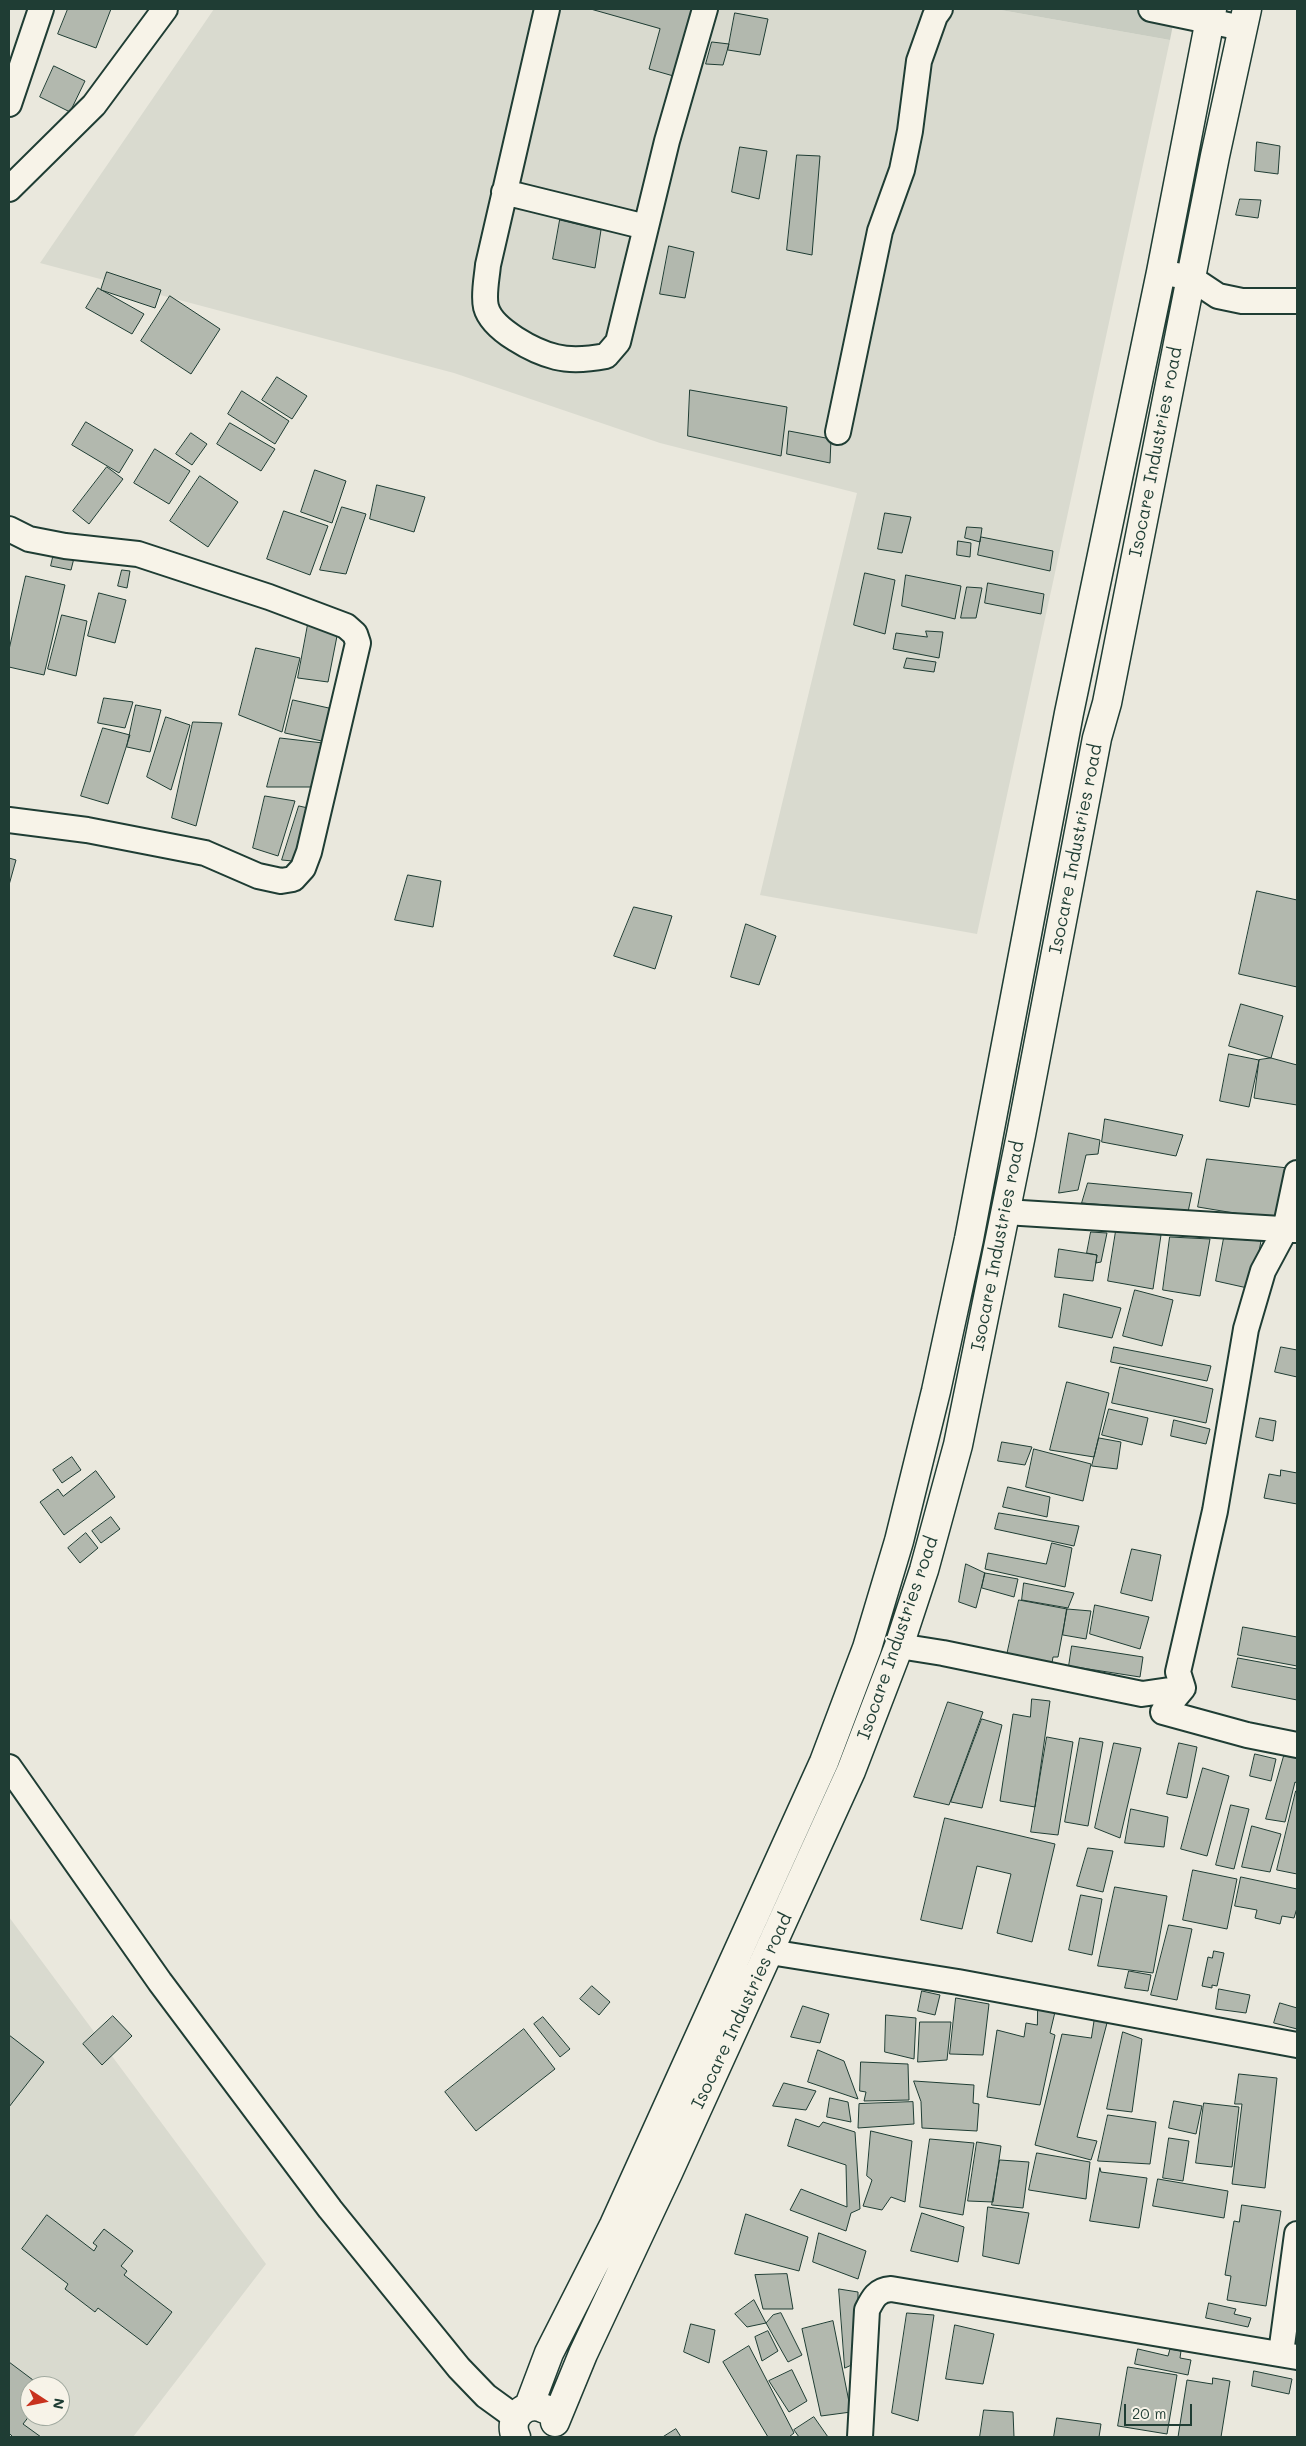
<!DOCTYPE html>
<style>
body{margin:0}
#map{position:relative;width:1306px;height:2446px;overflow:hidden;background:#eae8dd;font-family:Mali,sans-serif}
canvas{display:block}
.frame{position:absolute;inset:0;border:10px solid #1f3d34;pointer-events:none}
.north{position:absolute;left:20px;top:2376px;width:50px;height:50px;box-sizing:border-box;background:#f7f3e8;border:1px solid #a1aaa0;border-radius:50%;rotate:101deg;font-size:14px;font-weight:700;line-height:20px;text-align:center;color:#1f3d34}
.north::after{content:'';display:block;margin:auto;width:18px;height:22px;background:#c8321e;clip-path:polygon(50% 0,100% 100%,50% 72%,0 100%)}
.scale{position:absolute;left:1124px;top:2404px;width:68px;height:22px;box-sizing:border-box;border:2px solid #1f3d34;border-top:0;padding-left:6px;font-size:15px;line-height:18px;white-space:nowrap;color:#1f3d34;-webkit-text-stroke:4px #f7f3e8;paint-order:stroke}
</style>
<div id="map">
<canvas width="1306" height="2446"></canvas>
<div class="frame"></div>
<div class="north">N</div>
<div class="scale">20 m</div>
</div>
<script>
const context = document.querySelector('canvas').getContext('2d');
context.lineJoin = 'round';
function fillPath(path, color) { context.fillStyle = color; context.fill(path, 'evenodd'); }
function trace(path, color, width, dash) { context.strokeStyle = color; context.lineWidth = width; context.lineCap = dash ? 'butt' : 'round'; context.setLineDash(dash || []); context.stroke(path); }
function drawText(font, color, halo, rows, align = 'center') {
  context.font = font + ' Mali,sans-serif'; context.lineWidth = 4; context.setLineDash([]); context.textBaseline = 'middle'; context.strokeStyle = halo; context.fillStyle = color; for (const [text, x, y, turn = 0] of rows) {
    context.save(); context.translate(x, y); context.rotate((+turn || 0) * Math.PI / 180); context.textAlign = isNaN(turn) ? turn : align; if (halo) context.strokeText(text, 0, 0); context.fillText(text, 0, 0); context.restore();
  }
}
fillPath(new Path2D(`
 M214,9H995L1170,40L977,934L760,895L857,493L660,443L454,373L40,263Z
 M9,1917L266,2264L133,2437H9ZM30,2386H60V2416H30Z`), '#d9dacf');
fillPath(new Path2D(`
 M995,9H1176L1170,40Z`), '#c8ccc1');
const building = new Path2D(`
 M68,9H111L96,48L58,34Z
 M591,9H697L677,77L649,69L660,29Z
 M735,13L768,19L760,55L728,50Z
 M712,42L729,44L723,65L706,64Z
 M54,66L85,81L70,112L40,97Z
 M1257,142L1280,146L1278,174L1255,171Z
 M740,147L767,151L759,199L732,192Z
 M797,155L820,156L812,255L787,250Z
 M1240,199L1261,200L1258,218L1236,215Z
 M560,220L601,230L595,268L553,259Z
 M669,246L694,252L685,298L660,294Z
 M107,272L161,290L155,308L101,290Z
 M98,288L144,314L132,334L86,308Z
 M170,296L220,329L191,374L141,341Z
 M277,377L307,396L292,419L262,400Z
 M690,390L787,407L781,456L688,436Z
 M242,391L289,421L275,444L228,414Z
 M86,422L133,450L119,473L72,445Z
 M230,423L275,449L261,471L217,444Z
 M789,431L831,439L830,463L787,454Z
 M191,433L207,444L192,465L176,454Z
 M155,449L190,471L169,504L134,483Z
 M107,467L123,479L89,524L73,511Z
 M315,470L346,481L332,523L301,512Z
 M200,476L238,502L208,547L170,521Z
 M377,485L425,497L414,532L370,519Z
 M342,507L366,514L346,574L320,570Z
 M284,511L328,526L310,575L267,559Z
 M885,513L911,517L902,553L878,549Z
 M967,527L982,528L980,542L965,538Z
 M981,537L1053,551L1050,571L978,555Z
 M958,541L971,543L970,557L957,555Z
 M54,553L74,558L71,570L51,566Z
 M122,570L130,571L127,588L118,586Z
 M865,573L895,580L885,634L854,625Z
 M906,575L961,586L955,619L902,606Z
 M26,576L65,585L44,675L9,667V650Z
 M988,583L1044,594L1041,614L985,603Z
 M967,587L982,588L976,618H961Z
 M99,593L126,600L115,643L88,636Z
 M62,615L87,621L76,676L48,669Z
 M309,619L338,631L328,682L298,678Z
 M926,631L943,632L939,658L893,649L896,633L927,637Z
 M256,648L300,658L282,732L239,715Z
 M907,658L936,662L934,672L904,668Z
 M104,698L133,702L125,728L98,723Z
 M293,700L342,711L331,743L285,733Z
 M136,705L161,710L150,752L127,747Z
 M166,717L190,725L171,790L147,777Z
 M193,722L222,723L196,826L172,818Z
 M103,728L130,735L108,804L81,796Z
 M280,738L323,743L313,787H267Z
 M265,796L295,801L278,856L253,848Z
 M299,806L317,810L303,862L282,860Z
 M9,858L16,860L9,885Z
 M408,875L441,881L433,927L395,920Z
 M1257,891L1297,900V987L1239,974Z
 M634,907L672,916L655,969L614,956Z
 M746,924L776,936L759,985L731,977Z
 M1241,1004L1283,1016L1271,1058L1229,1046Z
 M1229,1054L1259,1060L1249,1107L1220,1101Z
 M1271,1058L1297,1065V1105L1254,1098L1259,1060Z
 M1105,1119L1183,1135L1176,1156L1102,1142Z
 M1069,1133L1100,1140L1098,1154L1086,1155L1078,1190L1059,1193Z
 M1207,1159L1288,1168L1282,1221L1198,1207Z
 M1088,1183L1192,1193L1188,1212L1082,1203Z
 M1116,1231L1161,1235L1153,1289L1108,1281Z
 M1091,1232L1107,1233L1101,1262L1096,1263L1097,1255L1087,1253Z
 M1170,1237L1210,1239L1200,1296L1163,1290Z
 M1224,1238L1261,1241L1252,1289L1216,1281Z
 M1059,1249L1097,1255L1093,1281L1055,1277Z
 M1135,1290L1173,1300L1162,1346L1123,1336Z
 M1064,1294L1121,1308L1112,1338L1059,1327Z
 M1114,1347L1211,1366L1207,1381L1111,1362Z
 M1281,1347L1297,1350V1377L1275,1372Z
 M1120,1367L1213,1389L1206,1423L1112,1403Z
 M1067,1382L1109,1393L1094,1457L1050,1450Z
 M1109,1409L1148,1418L1142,1445L1102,1435Z
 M1260,1418L1276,1421L1273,1441L1256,1437Z
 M1174,1420L1210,1429L1206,1444L1171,1436Z
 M1099,1438L1121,1442L1117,1469L1092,1466Z
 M1002,1442L1032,1447L1025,1465L998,1461Z
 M1034,1449L1091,1464L1083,1501L1026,1487Z
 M72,1457L81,1470L62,1483L53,1470Z
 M1281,1470L1297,1473V1504L1264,1498L1269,1474L1280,1476Z
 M96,1471L115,1497L64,1535L40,1502L58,1489L63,1496Z
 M1008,1487L1050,1497L1047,1517L1003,1507Z
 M999,1513L1079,1526L1074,1546L995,1529Z
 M111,1517L120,1529L101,1543L92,1531Z
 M86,1533L98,1548L80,1563L68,1548Z
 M1052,1543L1072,1548L1065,1587L985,1569L988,1553L1046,1564Z
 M1132,1549L1161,1555L1152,1601L1121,1593Z
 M966,1564L985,1573L976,1608L959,1602Z
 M985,1573L1018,1579L1014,1597L982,1588Z
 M1024,1583L1074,1593L1068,1608L1022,1600Z
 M1019,1600L1067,1609L1058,1657H1053L1052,1663L1007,1655Z
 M1095,1605L1149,1617L1140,1649L1090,1634Z
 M1067,1609L1091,1611L1086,1639L1063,1635Z
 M1243,1627L1297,1637V1666L1238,1655Z
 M1072,1646L1143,1657L1140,1677L1069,1666Z
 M1238,1658L1297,1669V1700L1232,1687Z
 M1032,1699L1050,1701L1035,1807L1000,1801L1013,1714L1030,1717Z
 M948,1702L983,1712L949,1805L914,1797Z
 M982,1719L1002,1725L982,1808L951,1802Z
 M1047,1737L1073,1742L1058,1835L1031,1832Z
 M1080,1738L1103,1742L1088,1826L1065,1822Z
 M1114,1743L1141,1748L1120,1838L1095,1828Z
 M1179,1743L1197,1747L1187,1798L1167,1794Z
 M1255,1754L1276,1759L1271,1781L1250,1776Z
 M1284,1756L1297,1758V1783L1295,1782L1285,1822L1266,1819Z
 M1203,1768L1229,1776L1207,1856L1181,1849Z
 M1296,1791H1297V1874L1277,1870Z
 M1231,1805L1249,1809L1234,1869L1216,1865Z
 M1131,1809L1168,1817L1164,1847L1125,1843Z
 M945,1818L1055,1844L1032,1942L997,1933L1011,1874L977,1866L962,1929L921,1920Z
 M1252,1826L1281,1834L1270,1872L1242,1867Z
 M1088,1848L1113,1851L1103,1892L1077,1886Z
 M1193,1870L1237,1879L1227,1929L1183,1920Z
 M1241,1877L1297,1889V1908L1294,1918L1282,1916L1280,1924L1255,1918L1257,1910L1235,1906Z
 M1115,1887L1167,1896L1153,1973L1098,1966Z
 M1081,1895L1102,1899L1092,1955L1069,1950Z
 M1169,1925L1192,1929L1177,2000L1151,1995Z
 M1214,1951L1224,1953L1217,1986L1212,1985V1988L1202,1986L1208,1957L1212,1958Z
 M1129,1971L1151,1975L1148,1991L1125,1988Z
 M592,1986L610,2002L599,2015L580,1999Z
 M1219,1989L1250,1995L1246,2013L1216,2009Z
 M922,1991L940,1995L935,2015L918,2011Z
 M956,1998L989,2004L983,2055L950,2054Z
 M1280,2003L1297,2008V2029L1274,2023Z
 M803,2006L829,2014L820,2043L791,2037Z
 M1038,2009L1055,2012L1050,2033L1055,2035L1040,2105L987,2097L997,2030L1024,2037L1026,2023L1037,2025Z
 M886,2015L916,2018L914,2059L885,2052Z
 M113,2016L132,2036L102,2065L83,2044Z
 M543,2017L570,2049L560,2057L534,2024Z
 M1095,2017L1107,2023L1077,2137L1097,2141L1091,2160L1035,2145L1062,2034L1091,2038Z
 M920,2022H951L947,2060L918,2062Z
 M524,2029L555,2069L476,2131L445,2092Z
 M1123,2032L1142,2039L1132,2112L1107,2109Z
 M9,2035L44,2062L9,2107Z
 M818,2050L844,2061L858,2099L808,2082Z
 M861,2062L908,2064L909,2100L864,2101L866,2092L860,2091Z
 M1239,2074L1277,2078L1265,2188L1232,2184L1242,2104H1235Z
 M914,2081L974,2085L973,2103L979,2104L977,2131L922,2128L921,2102Z
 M784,2083L816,2091L806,2110L773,2106Z
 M830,2098L848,2102L851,2122L827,2117Z
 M1174,2101L1202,2106L1196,2134L1169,2128Z
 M913,2102L914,2124L858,2128L859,2104Z
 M1204,2103L1239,2107L1232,2167L1196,2163Z
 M1108,2115L1156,2122L1150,2164L1098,2161Z
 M796,2119L819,2127L823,2122L855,2132L860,2209L851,2213L846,2231L790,2210L801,2189L847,2207L846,2165L788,2146Z
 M871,2131L912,2141L905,2202L891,2197L882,2210L863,2206L872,2180L867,2176Z
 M1169,2138L1189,2141L1183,2181L1163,2178Z
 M930,2139L974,2143L963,2215L920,2207Z
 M977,2142L1001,2146L993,2202L968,2201Z
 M1037,2153L1090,2162L1086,2199L1029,2190Z
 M1000,2160L1029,2162L1023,2208L992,2205Z
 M1100,2168L1101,2172L1147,2178L1139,2228L1090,2221Z
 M1158,2179L1228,2191L1224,2218L1153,2206Z
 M1242,2205L1281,2211L1266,2306L1227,2300L1231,2276L1225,2275L1234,2221L1239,2222Z
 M988,2207L1029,2213L1019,2264L983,2256Z
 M922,2213L964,2227L958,2262L911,2251Z
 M746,2214L808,2237L799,2271L735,2254Z
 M47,2215L94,2251L97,2246L93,2243L104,2229L133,2251L121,2266L127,2271L124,2275L172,2312L147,2345L98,2308L95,2312L65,2289L68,2284L22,2249Z
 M819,2233L866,2251L858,2279L813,2262Z
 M787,2274L793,2309H763L755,2275Z
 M839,2289L858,2292V2362L845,2368Z
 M754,2300L766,2323L747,2327L735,2314Z
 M1209,2303L1236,2309L1234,2314L1251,2318L1248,2327L1206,2318Z
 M781,2313L802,2355L788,2362L766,2323L773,2315Z
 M907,2313L934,2315L918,2421L892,2413Z
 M833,2321L851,2412L821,2416L802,2329Z
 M691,2324L715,2330L709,2363L684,2352Z
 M955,2325L994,2334L983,2384L946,2379Z
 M768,2331L778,2351L762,2361L755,2337Z
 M749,2346L794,2433L789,2437H768L723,2362Z
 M1138,2349L1168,2356L1170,2349L1181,2351L1180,2358L1191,2360L1188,2375L1135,2364Z
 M9,2362L41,2386H30V2415L23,2424L41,2437H13L9,2433Z
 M1128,2367L1177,2375L1167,2434L1118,2426Z
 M792,2370L807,2401L789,2412L769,2381Z
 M1254,2371L1292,2379L1289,2394L1252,2386Z
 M1213,2378L1230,2381L1221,2437H1178L1187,2380L1212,2384Z
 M984,2410L1013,2412L1014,2437H980Z
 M814,2417L828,2437H799L794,2430Z
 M1057,2418L1101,2424L1099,2437H1054Z
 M676,2429L681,2437H663Z`);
fillPath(building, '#b2b8ae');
trace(building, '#1f3d34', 1);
const minor = new Path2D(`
 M547,9L488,265C487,277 483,295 486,307C492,330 535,352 556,357C572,361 590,359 606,356L618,342L667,141L705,9
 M1151,9L1242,28
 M9,104L41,9
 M9,189L94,105L165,9
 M504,192L646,227
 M1161,272L1191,278L1218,296L1242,301H1297
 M838,432L880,231L902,170L910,131L919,61L935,16L940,9
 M9,529L29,539L65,546L138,554L269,597L346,626L355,634L358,643L309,852L303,868L293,879L281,881L258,876L205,853L87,830L9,820
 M1297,1173L1285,1230L1263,1271L1246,1329L1215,1511L1178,1672L1183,1688L1163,1712L1247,1735L1297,1745
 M1005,1212L1297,1230
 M899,1646L943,1653L1142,1694L1183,1688
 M9,1767L160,1982L330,2209L459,2368L486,2396L515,2417
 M770,1952L958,1982L1297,2045
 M1281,2353L1297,2234
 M860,2437L867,2310C873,2298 877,2290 891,2289L1297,2357`);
const tertiary = new Path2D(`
 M529,2406L549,2353L614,2225L824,1762L867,1648L899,1541L936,1391L969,1239L1069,713L1161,272L1212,9
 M555,2422L583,2354L668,2173L851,1771L899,1646L924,1570L958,1445L1021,1135L1097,738L1107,703L1215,156L1247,9
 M516,2437C507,2418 526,2399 545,2409`);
trace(minor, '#1f3d34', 28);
trace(tertiary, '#1f3d34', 31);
trace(minor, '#f7f3e8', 24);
trace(tertiary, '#f7f3e8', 28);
drawText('18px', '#1f3d34', '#f7f3e8', [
 ["Isocare Industries road",1156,452,-79],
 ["Isocare Industries road",1076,849,-79],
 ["Isocare Industries road",998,1246,-79],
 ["Isocare Industries road",898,1638,-71],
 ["Isocare Industries road",742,2011,-65]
]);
</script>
